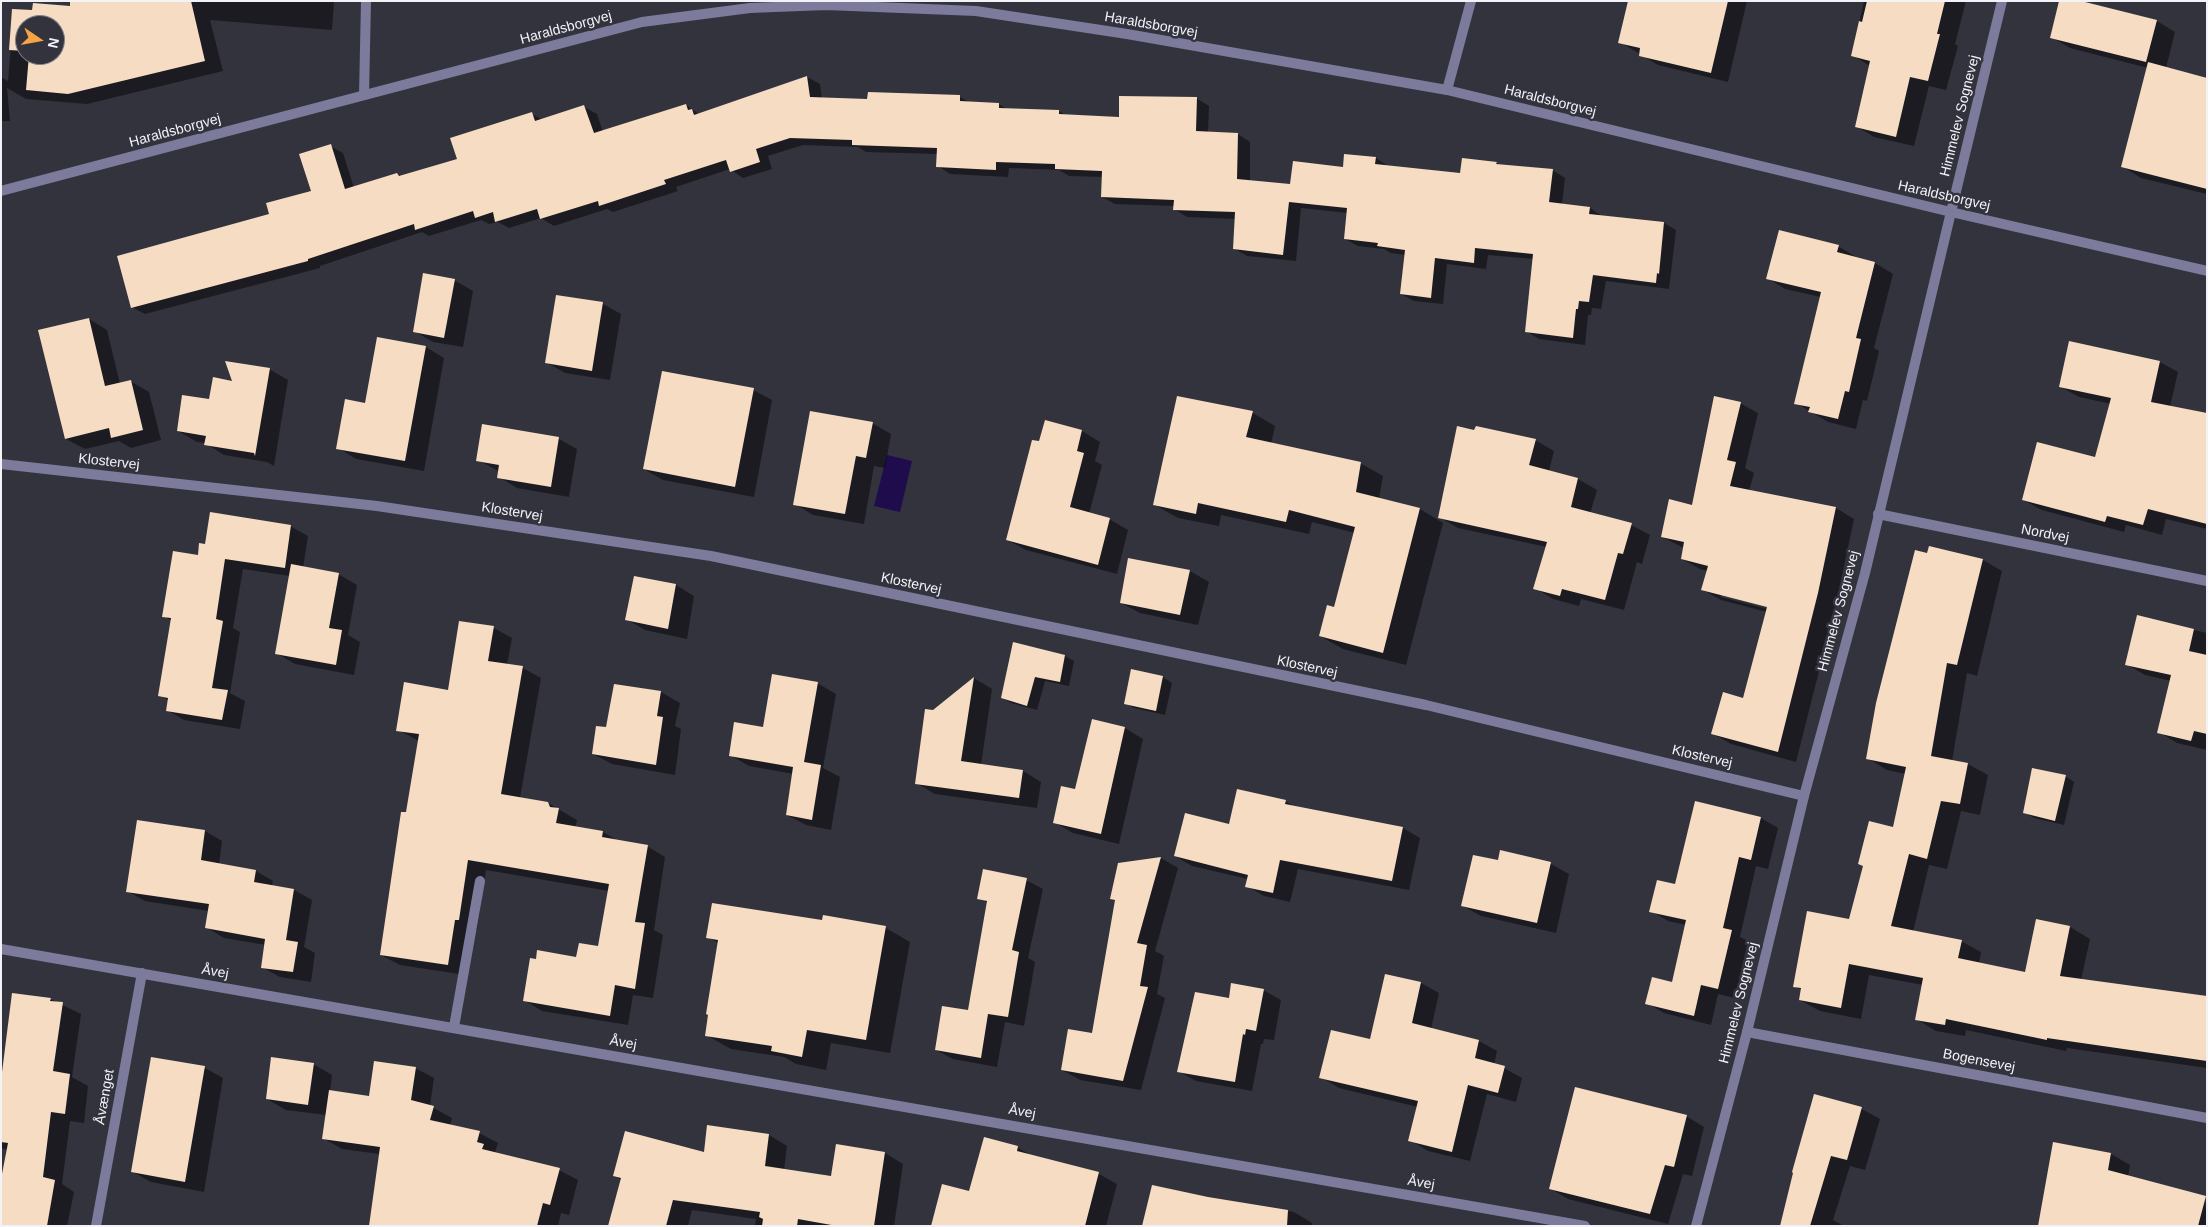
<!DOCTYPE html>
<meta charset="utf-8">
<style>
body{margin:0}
#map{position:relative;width:2208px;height:1227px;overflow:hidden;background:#33333e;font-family:Helvetica,sans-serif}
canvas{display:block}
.frame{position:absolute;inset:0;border:2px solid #f3f2f9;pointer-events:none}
.north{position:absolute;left:15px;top:15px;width:50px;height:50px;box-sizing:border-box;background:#33333e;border:1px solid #807f89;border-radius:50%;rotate:102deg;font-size:14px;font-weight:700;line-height:20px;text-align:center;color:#f3f2f9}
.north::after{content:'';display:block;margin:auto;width:18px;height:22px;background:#f4a345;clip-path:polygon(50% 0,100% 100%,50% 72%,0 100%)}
</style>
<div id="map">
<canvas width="2208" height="1227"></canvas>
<div class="frame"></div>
<div class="north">N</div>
</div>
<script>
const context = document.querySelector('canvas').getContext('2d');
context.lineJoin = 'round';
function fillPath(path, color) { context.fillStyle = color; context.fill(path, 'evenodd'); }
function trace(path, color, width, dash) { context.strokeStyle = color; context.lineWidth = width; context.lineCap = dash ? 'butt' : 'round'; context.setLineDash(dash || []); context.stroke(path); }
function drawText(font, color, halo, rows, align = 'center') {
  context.font = font + ' Helvetica,sans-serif'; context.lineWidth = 5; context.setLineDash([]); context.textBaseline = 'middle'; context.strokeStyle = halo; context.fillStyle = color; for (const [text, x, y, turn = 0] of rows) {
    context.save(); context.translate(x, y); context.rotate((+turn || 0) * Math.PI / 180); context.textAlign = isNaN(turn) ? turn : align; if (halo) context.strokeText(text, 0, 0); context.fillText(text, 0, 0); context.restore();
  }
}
fillPath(new Path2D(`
 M887,455L912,461L900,512L874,506Z`), '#1e0c4d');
fillPath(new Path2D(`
 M71,1H334L332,30L210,20L223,71L87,104L26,99L7,88L10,121H1V77L8,81L14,10L33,12L71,8ZM25,25H55V55H25Z
 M1629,1H1747L1728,82L1658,65L1620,42Z
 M1864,1H1966L1955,44L1958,46L1946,90L1929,86L1914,146L1874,137L1856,126L1870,66L1852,55Z
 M2157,21L2175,32L2166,68L2207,111V194L2141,178L2123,167L2148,68L2070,48L2051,37Z
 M807,77L820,84L822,99L869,101L960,97L971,103L999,104L1008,110L1059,111L1067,116L1120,119L1196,98L1209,106L1208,133L1238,134L1250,142V181L1291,186L1376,158L1388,166L1461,175L1496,163L1501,166L1552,170L1565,178L1562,205L1590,208L1602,216L1664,223L1676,230L1669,289L1606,281L1601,309L1592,308L1591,315H1588L1585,345L1539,339L1526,331L1534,259L1488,255L1486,269L1447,264L1443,304L1414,301L1401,294L1405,255L1391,253L1384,249L1358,246L1345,239L1348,213L1301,208L1296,261L1247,256L1235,249L1236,219L1187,217L1174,209L1175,206L1115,204L1102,197L1103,177L1069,176L1059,170L1009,168L1008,177L950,174L938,166V154L866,152L858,147L803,145L768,156L772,169L743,178L730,169L676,187L678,191L613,212L607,209L554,226L541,218L509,228L498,222L489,224L481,220L429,236L422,232L320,266V268L145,314L132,307L270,215L312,192L330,146L343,153L354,188L397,174L401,176L458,160L532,114L543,120L584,107L597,114L603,132L686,105L699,114Z
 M1838,246L1856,257V258L1875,263L1893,274L1874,348L1879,351L1867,401L1863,400L1856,429L1828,422L1796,403L1821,297L1785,289L1767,278Z
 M454,280L473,291L463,347L433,342L414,331Z
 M558,296L603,304L621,314L610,380L565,373L546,362Z
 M89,319L107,330L120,384L130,381L149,392L161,440L131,448L119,441L85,449L66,439Z
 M2070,342L2160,362L2178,372L2170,407L2207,434V529L2166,519L2162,535L2126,525L2124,532L2042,510L2023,500L2096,459L2111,404L2079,397L2061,387Z
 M426,347L444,358L424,471L356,459L338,448L366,404Z
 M269,369L288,380L274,466L267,462L224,455L205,443L197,442L178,431L210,400L234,383Z
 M753,390L772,400L754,497L663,480L644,469Z
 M1177,397L1253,413L1275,426L1271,444L1360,463L1383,476L1379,499L1420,509L1443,523L1406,665L1343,649L1320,636L1335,608L1355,533L1312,522L1309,534L1221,515L1219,526L1178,518L1155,505Z
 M1740,403L1758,413L1745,468L1754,473L1749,491L1836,508L1854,519L1836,604L1796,762L1731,744L1713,734L1744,699L1767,612L1721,600L1703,590L1708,571L1700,569L1682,559L1684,548L1662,537L1693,506ZM1721,594L1773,608L1772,610L1721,597Z
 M1045,422L1082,431L1100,442L1095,461L1102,465L1089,514L1109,519L1128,530L1117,574L1026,550L1007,540Z
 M872,423L891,434L885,468L874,466L864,524L813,515L795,504Z
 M483,426L559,439L577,449L569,497L517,488L499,477L500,472L478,460Z
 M1535,440L1554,451L1549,471L1578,479L1597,490L1590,514L1631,525L1650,535L1642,564L1637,562L1624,610L1581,599L1579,606L1553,599L1535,588L1547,547L1458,528L1439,517Z
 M290,526L308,536L303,568L338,574L357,585L348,635L360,642L354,675L295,664L276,653L290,576L243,569L233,628L240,632L230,693L245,701L240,729L184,720L167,710L169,701L160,695L172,621L164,616L199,556L206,545Z
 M1928,554L1983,560L2002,571L1977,676L1967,673L1952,761L1968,764L1988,775L1980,815L1961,811L1947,869L1929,865L1913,932L1961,941L1981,952L1979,964L2026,974L2037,921L2070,927L2090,939L2081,980L2207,1008V1068L2067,1048L2066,1051L1966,1030L1965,1036L1936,1031L1916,1019L1923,985L1869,975L1861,1019L1820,1011L1800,1000L1802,990L1794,986L1850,920L1894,828L1906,774L1887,770L1867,758Z
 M1129,559L1190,571L1209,582L1198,625L1140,613L1121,603Z
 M676,585L694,596L687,639L645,630L626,619Z
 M2137,617L2207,633V750L2177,743L2159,732L2171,681L2145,675L2126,664Z
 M494,628L512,638L507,665L523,668L541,678L520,798L548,803L577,820L575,828L603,832L618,841L647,846L665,857L654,930L663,935L653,998L633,995L628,1025L542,1011L524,1000L577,958L599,948L609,891L486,870L477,930L474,929L466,975L400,965L381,955L419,741L398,730L449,691Z
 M1014,643L1065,656L1074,661L1069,686L1045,681L1037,710L1011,703L1002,698Z
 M1132,671L1163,677L1172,683L1165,715L1134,708L1125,703Z
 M974,678L992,689L981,765L1023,771L1041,782L1037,808L935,794L916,783L934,711Z
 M817,683L836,694L823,768L840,777L831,830L806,825L787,815L794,774L749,766L730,755Z
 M615,685L661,692L680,703L675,726L681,729L675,775L612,764L593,754L608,729Z
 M1125,728L1143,739L1119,844L1073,833L1054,822Z
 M2065,776L2074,782L2064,825L2034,818L2024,812Z
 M1285,801L1295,807L1403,828L1420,838L1409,890L1298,869L1290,902L1264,896L1247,886L1248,879L1192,866L1175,856L1230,825Z
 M1761,818L1778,828L1768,869L1756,866L1740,937L1748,941L1735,998L1718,994L1711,1025L1664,1013L1647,1003L1672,983L1686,925L1668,921L1651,911L1676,886Z
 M205,831L222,841L219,865L256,871L273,881L272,886L294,890L312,900L304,947L315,953L311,982L280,977L262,967L266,945L224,938L206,927L209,911L145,901L127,891Z
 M1161,858L1178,868L1155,951L1164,956L1157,994L1165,998L1141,1090L1080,1080L1062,1070L1093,1035L1116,901L1111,899L1119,864Z
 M1499,862L1551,864L1569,874L1556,933L1481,916L1463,906Z
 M1026,880L1043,889L1028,958L1035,962L1024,1026L1005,1022L997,1067L953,1059L936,1050L969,1012L988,903L979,898Z
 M824,916L886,928L910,942L890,1053L831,1043L826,1070L796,1064L784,1057L731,1049L706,1035L718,943L708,937L823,922Z
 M1421,983L1439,993L1431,1029L1479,1041L1497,1051L1494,1065L1504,1068L1522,1078L1516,1102L1487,1094L1470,1161L1428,1151L1410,1140L1418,1107L1339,1088L1321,1077L1371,1040Z
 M1263,990L1281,1000L1274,1040L1264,1039L1263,1044H1261L1252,1091L1196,1081L1178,1071L1230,999Z
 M50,999L81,1014L72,1077L88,1086L84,1123L70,1121L62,1184L74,1192L67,1226H4L8,1150L1,1148V1088Z
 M313,1064L332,1075L330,1092L370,1097L415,1068L434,1078L430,1106L452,1118L450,1126L479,1133L498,1143L495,1152L499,1154L559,1170L578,1180L569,1215L561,1213L558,1226H370L380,1154L342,1149L323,1138L326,1115L286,1110L267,1099Z
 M205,1068L223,1078L204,1192L151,1182L133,1172Z
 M1815,1095L1862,1109L1880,1119L1865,1170L1850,1166L1833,1220L1844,1226H1781Z
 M1686,1116L1704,1127L1692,1176L1683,1174L1668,1224L1568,1199L1551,1189Z
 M769,1135L787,1146L784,1170L832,1178L837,1145L885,1153L903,1164L894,1226H755L756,1219L692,1210L688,1226H613L622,1180L614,1176Z
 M984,1138L1018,1148L1033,1156L1099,1174L1117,1184L1106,1226H932L970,1193Z
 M2054,1144L2111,1154L2130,1165L2128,1177L2205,1197L2207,1226H2039Z
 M1208,1198L1294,1212L1312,1223V1226H1144Z`), '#0007');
fillPath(new Path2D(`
 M70,1H191L205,61L68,94L26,90L29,55H55V25H25V51L9,50L12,9L32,10L33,3L70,6Z
 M1628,1H1728L1711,73L1639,56L1640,48L1618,43Z
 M1867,1H1945L1937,34H1940L1928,81L1910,77L1896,137L1855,127L1870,61L1851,56L1859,21L1862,22Z
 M2059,1H2081L2157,20L2146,62L2050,38Z
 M2148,62L2207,78V189L2121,167Z
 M807,76L810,97L867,99L868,92L960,95V101L999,103V108L1059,110V114L1119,117V96L1197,97L1196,131L1238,133L1237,179L1290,184L1293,161L1343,167L1344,154L1376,157L1375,164L1460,173L1462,158L1497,162L1496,164L1553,169L1549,202L1590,207L1589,214L1664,222L1659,274L1657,273L1656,283L1593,275L1589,302L1579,301L1578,309H1576L1573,338L1525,332L1533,254L1475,248L1474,263L1435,258L1431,298L1400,294L1405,250L1377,246L1378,243L1344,239L1347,208L1289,202L1283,255L1233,249L1235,212L1173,210L1174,200L1101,197L1102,171L1055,169V164L996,162V170L936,167L937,148L852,145V140L790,138L756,149L760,162L730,172L726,160L664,180L666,184L599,206L598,201L540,219L537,209L495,222L493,212L475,218L473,211L415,230L414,224L308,259V261L131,308L117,256L269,214L266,203L311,191L299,154L331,144L345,189L397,173L399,176L457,159L450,138L532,112L535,121L584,105L594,133L686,104L688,110L692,109L694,115Z
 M1779,230L1839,245L1837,252L1875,262L1856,338L1861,339L1849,392L1845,391L1838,419L1808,412L1810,407L1794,404L1821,292L1766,279Z
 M423,273L455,279L444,338L413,332Z
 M556,295L603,302L592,371L545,363Z
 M89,318L105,386L131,380L143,430L111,438L109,428L65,439L38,330Z
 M377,337L426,346L405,461L336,449L345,399L365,403Z
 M2069,341L2160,361L2151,402L2207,413V524L2148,509L2143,525L2107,516L2105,522L2022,500L2037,442L2095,457L2111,398L2059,387Z
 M225,361L270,368L255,456L254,453L204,445L206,436L177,431L182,395L209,399L213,377L232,381Z
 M662,371L754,388L735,487L643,469Z
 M1177,396L1253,411L1246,437L1361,462L1356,492L1420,508L1383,653L1319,636L1327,605L1334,607L1355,527L1289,510L1286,522L1198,503L1196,514L1153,505Z
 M1714,396L1741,402L1727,460L1736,462L1730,486L1836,507L1818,593L1778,752L1711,734L1723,692L1743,698L1767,607L1701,590L1708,566L1681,559L1684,542L1661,537L1669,499L1692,505Z
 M810,411L873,422L866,458L856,456L845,514L793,505Z
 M1045,420L1082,430L1077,451L1084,453L1070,507L1110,518L1098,565L1006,540L1032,440L1039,441Z
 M482,424L559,437L551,487L497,478L499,465L476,461Z
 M1457,426L1474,430L1476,426L1536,439L1529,465L1578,478L1571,507L1632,523L1623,554L1618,553L1605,600L1562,589L1560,596L1533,589L1547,542L1438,518Z
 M210,512L291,525L285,568L225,559L216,619L223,621L212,688L228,690L222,720L166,711L168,698L158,696L171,618L162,617L173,551L198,555L199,543L205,544Z
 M1929,546L1983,559L1957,665L1947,663L1931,756L1968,763L1960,804L1941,801L1927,859L1909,854L1891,926L1962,940L1958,958L2025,972L2036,919L2070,926L2060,976L2207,996V1061L2047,1038V1040L1946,1019L1945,1025L1915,1020L1923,978L1849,964L1841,1008L1799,1000L1801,988L1793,987L1807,911L1849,919L1863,866L1858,864L1869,821L1893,827L1906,767L1866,759L1876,703L1915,550L1927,553Z
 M1128,558L1190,570L1180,615L1120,603Z
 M291,564L339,573L329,628L342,630L336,665L275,654Z
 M634,576L676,584L668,629L625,620Z
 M2137,615L2194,629L2189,651L2207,655V734L2194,731L2191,741L2157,733L2171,675L2125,665Z
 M459,621L494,626L488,661L523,666L501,794L548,802L550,807L559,808L556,823L603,831L602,837L648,845L635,922L645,923L635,989L615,985L610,1016L523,1001L530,958L536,959L537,950L576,957L579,943L598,946L609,884L468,860L459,920H455L448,965L380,955L401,812H406L419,734L396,731L404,682L448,690Z
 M1013,642L1065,655L1060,682L1035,677L1027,706L1001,698Z
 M1131,669L1163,676L1156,711L1124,704Z
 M772,674L818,682L804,762L821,765L812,820L786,815L793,767L729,756L734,722L763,727Z
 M974,677L961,761L1023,770L1019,798L915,784L925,709L933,710Z
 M614,684L661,691L657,716L663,717L656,765L592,754L596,726L606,727Z
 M1092,719L1125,727L1101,834L1053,823L1061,786L1075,789Z
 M2032,768L2066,775L2055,821L2023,813Z
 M1237,789L1286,800L1285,804L1403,827L1392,881L1280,860L1273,893L1245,887L1248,875L1174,856L1185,813L1229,824Z
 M1695,801L1761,817L1751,860L1739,857L1723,928L1732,930L1718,989L1701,985L1694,1016L1645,1004L1652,977L1672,982L1686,920L1649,912L1657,880L1675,884Z
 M137,820L205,830L201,860L256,870L254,882L294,889L286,940L298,942L293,972L261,968L265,939L205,928L209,904L126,892Z
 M1500,850L1551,862L1537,923L1461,906L1473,855L1498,860Z
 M1161,857L1137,943L1147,945L1140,986L1148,987L1123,1081L1061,1070L1068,1029L1092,1033L1115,900L1110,899L1118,863Z
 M983,869L1027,878L1012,950L1019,952L1008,1017L988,1014L981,1058L935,1050L942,1006L968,1010L987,901L977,899Z
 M712,903L822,920L823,915L886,926L866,1040L807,1030L802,1057L771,1051L772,1046L705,1036L708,1015L706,1014L718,940L706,938Z
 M1385,974L1421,982L1412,1023L1479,1040L1475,1058L1505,1066L1498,1093L1468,1085L1452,1152L1408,1141L1418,1101L1319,1078L1331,1030L1370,1039Z
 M1231,983L1264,989L1256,1031L1246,1029L1245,1035L1243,1034L1235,1082L1177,1072L1195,992L1229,998Z
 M12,993L51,998L50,1001L63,1002L53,1071L70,1074L65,1114L51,1112L43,1177L55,1180L47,1226H1V1179L8,1143L1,1142V1080Z
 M151,1057L205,1066L185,1182L131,1172Z
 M271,1057L314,1063L308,1105L266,1099Z
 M374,1061L416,1067L411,1100L434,1106L430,1120L480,1131L477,1142L484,1144L482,1149L560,1168L550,1205L543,1203L537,1226H369L380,1147L322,1139L329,1090L369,1096Z
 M1575,1087L1687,1115L1674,1167L1665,1165L1650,1214L1549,1189Z
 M1814,1094L1862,1107L1847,1160L1831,1156L1810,1226H1780L1793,1173L1792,1172Z
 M707,1125L769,1134L765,1166L831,1176L836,1144L885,1152L874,1226H837L798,1219L797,1226H762L763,1219L759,1217L760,1212L673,1200L666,1226H608L621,1178L613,1176L625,1131L704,1152Z
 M984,1137L1018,1146L1017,1151L1099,1172L1085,1226H931L942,1184L969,1191Z
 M2053,1142L2111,1153L2108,1170L2206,1196L2198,1226H2038Z
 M1152,1185L1208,1197L1288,1210L1287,1226H1142Z`), '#f6dcc3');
trace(new Path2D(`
 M1447,90L1471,1
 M364,95L366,1
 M1951,212L2002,1
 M1,464L377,506L711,556L1426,705L1804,796
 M1878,514L2207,581
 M1,949L1585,1226
 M454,1027L480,881
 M1747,1032L2207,1118
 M96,1226L142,973`), '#7d7b9c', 10);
trace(new Path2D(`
 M1,191L642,22L750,8L826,5L976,11L1127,34L1447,90L1951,212L2207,271
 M1696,1226L1747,1032L1804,796L1865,573L1951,212`), '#7d7b9c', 10);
drawText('14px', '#f3f2f9', '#33333e', [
 ["Haraldsborgvej",1151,25,10],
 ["Haraldsborgvej",566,28,-15],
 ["Haraldsborgvej",1550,101,14],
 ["Himmelev Sognevej",1960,116,-76],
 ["Haraldsborgvej",175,131,-15],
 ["Haraldsborgvej",1944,196,13],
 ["Klostervej",109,462,6],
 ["Klostervej",512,512,9],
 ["Nordvej",2045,534,11],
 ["Klostervej",911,584,12],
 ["Himmelev Sognevej",1839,611,-75],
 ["Klostervej",1307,667,12],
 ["Klostervej",1702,757,13],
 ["Åvej",215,972,10],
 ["Himmelev Sognevej",1739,1003,-76],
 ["Åvej",623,1043,10],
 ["Bogensevej",1979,1061,11],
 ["Åvænget",105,1097,-80],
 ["Åvej",1022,1112,10],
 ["Åvej",1421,1183,10]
]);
</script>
